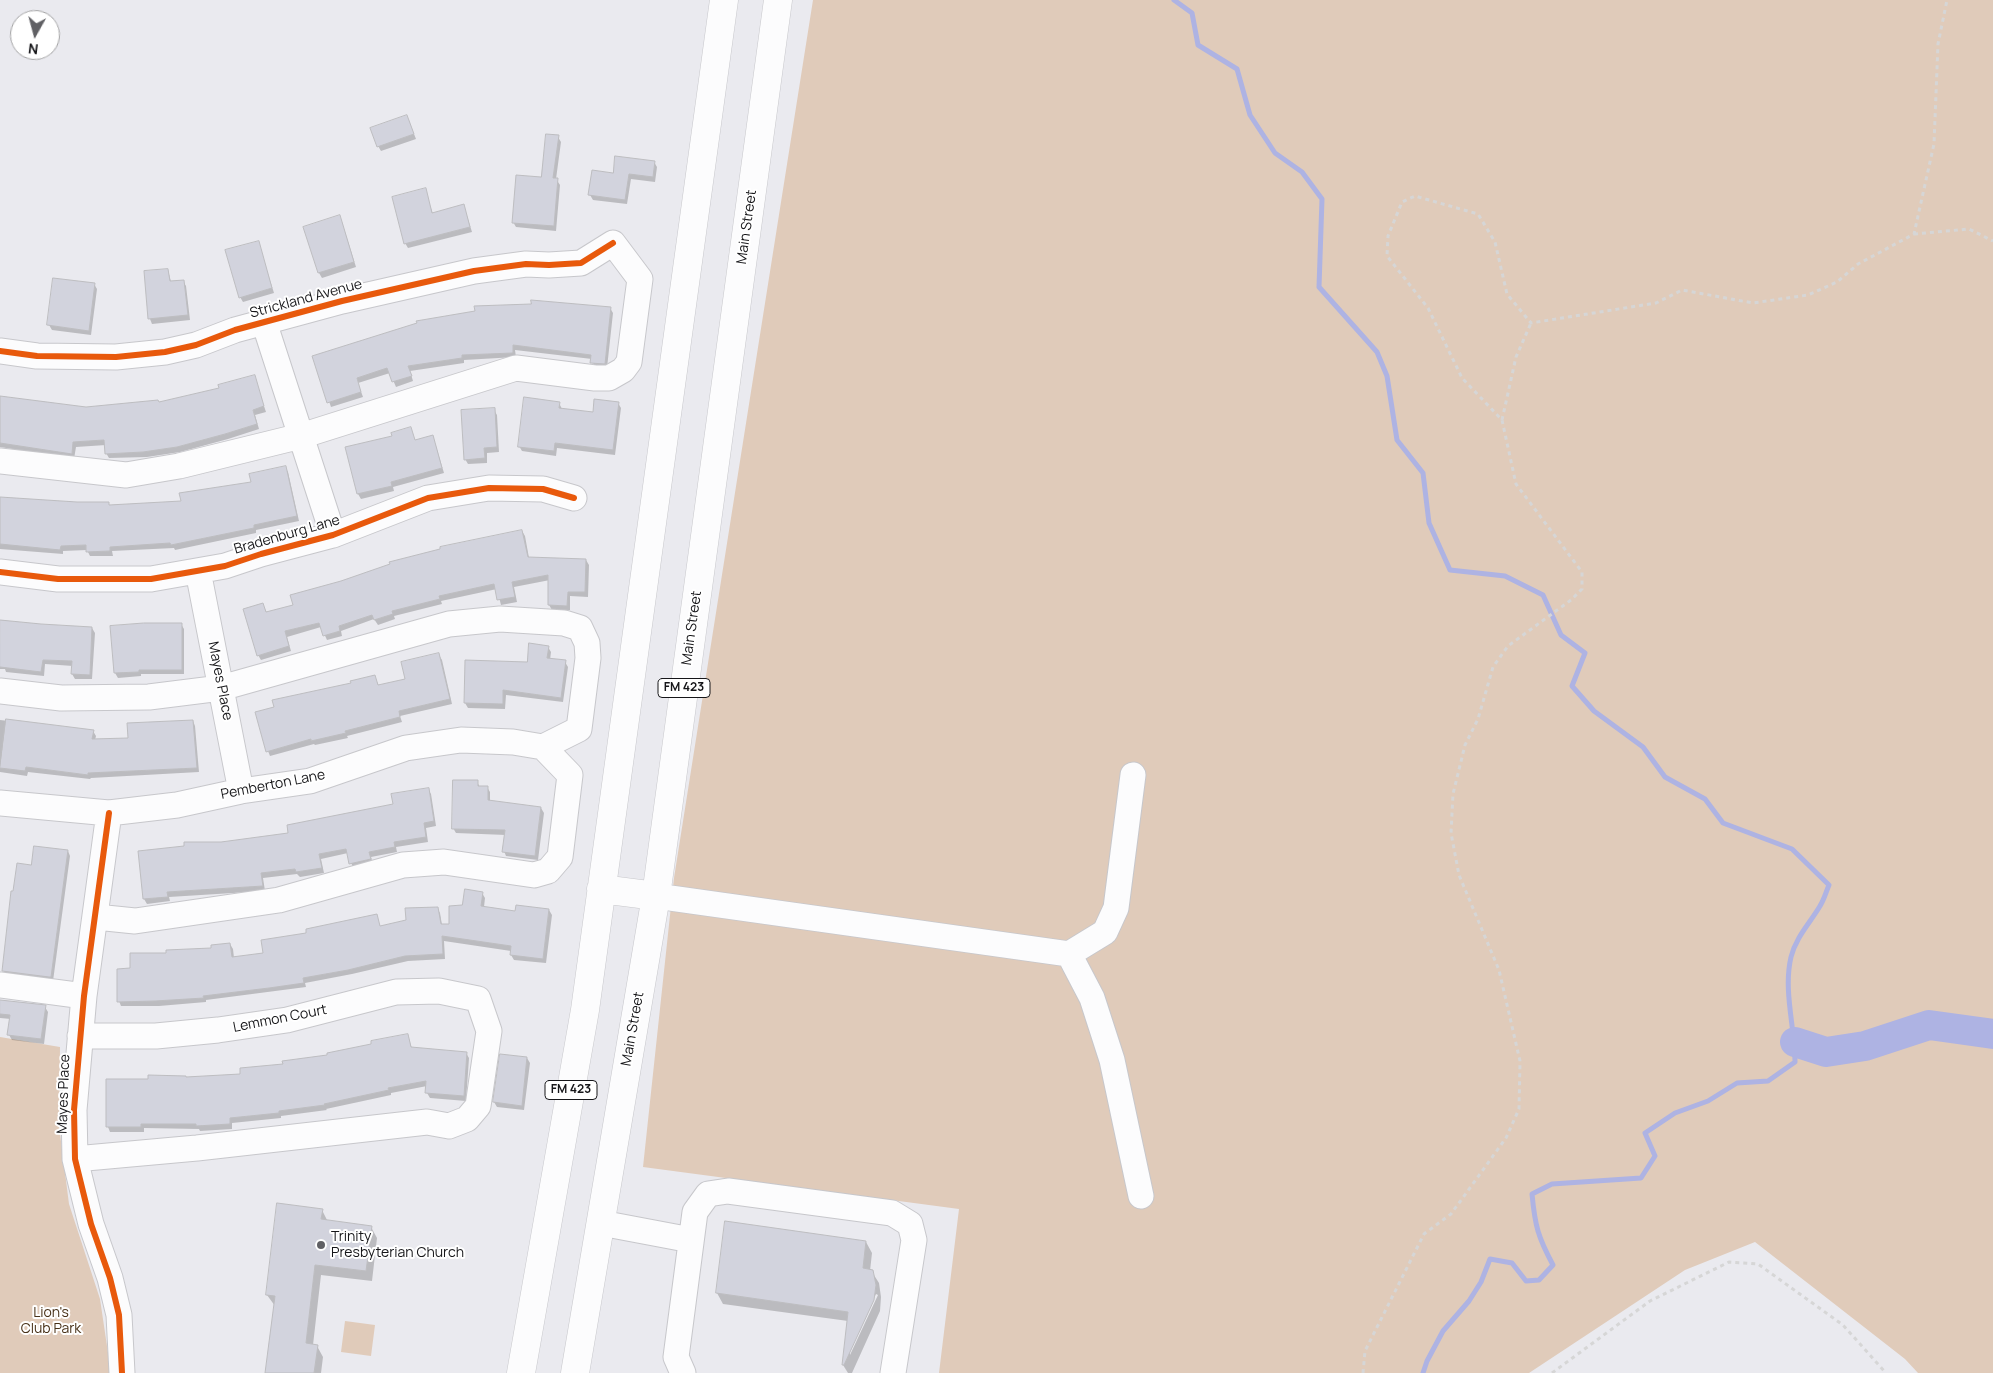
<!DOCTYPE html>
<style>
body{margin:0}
#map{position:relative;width:1993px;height:1373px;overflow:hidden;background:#eaeaef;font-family:Manrope,sans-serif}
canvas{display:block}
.north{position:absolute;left:10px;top:10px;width:50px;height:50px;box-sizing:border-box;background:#fff;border:1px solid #a2a2a3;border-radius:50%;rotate:187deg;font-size:14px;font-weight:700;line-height:20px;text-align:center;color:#161619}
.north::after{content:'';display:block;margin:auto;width:18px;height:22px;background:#606064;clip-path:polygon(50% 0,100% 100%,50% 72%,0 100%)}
</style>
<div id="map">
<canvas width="1993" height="1373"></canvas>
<div class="north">N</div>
</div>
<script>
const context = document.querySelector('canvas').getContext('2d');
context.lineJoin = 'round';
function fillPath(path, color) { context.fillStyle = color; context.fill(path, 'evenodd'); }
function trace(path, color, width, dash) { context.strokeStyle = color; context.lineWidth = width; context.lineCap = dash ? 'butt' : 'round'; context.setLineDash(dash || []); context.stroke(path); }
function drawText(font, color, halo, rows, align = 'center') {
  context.font = font + ' Manrope,sans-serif'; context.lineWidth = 4; context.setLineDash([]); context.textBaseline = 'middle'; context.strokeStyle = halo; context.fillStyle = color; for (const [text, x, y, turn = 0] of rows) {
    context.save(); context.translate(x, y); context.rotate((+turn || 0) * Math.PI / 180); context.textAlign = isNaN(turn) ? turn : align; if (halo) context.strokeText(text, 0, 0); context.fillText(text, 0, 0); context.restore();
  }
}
fillPath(new Path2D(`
 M813,0H1993V1373H1918L1905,1359L1755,1242L1685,1270L1529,1373H939L959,1209L643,1167L674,878Z
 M0,1037L60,1047L59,1126L69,1204L100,1299L111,1373H0Z
 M345,1321L375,1325L371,1356L341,1352Z`), '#e0cbba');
fillPath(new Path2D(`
 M407,116L416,139L381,151L378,146Z
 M558,137L561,142L556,179L560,185L556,231L516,227L513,222L542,178Z
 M654,162L657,167L655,182L631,179L627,204L593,200L590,195L614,175Z
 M425,190L433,214L464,206L472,232L408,248L405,243Z
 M342,222L356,267L322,278L319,273Z
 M258,242L274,293L243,302L240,297Z
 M168,270L171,282L183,281L186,286L190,320L152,324L150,319Z
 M94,284L97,289L91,335L52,330L49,325Z
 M610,308L613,313L607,368H595L592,359L515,350L516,357L464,360V363L410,371L413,381L396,387L390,373L358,383L363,397L331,407L314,357Z
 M254,376L266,412L255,415L259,429L228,439L180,452L147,457L109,458L106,453V445L76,447L74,459L0,447V397L86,408L159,403L221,389Z
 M559,403L562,409L594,413L618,403L621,408L615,455L557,448L556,456L522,451L519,446Z
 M494,410L497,415L499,452L487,453V463L468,464L465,459Z
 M410,429L415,441L433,436L444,473L393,487L394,491L361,499L358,494L347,448L394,437Z
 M285,467L288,472L299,521L256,530V533L175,550L174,548L112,551L113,556H90L87,550L63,551V554L0,549V498L77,504L108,503L110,506L182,502L252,483Z
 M522,531L525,536L529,558L586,560L589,565L588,597L570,596V610H552L549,605L550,580L514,587L517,602L501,605L497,589L441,601L442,604L394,616L395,619L378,625L374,619L341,631L342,636L327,640L321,627L287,637L291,651L261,660L258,655L263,605L267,613L294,606Z
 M0,620L41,626L92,628L95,633L92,679H75L72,674L73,666L45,664L44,676L6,672L5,669H0Z
 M181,624L184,629V674H141V676L118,678L115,673Z
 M548,647L551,652L550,660L565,662L568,667L563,702L506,695L505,709L468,708L465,703L528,663Z
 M439,655L442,660L452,704L400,716L402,722L347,736L348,738L315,745L314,744L270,756L268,751L352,683L374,676L379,686L406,679Z
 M0,720L93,731L96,736L95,740L129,739L193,721L195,726L199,772L91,778L90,779L28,772L27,776L0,772Z
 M477,782L480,787H487L490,792V802L541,808L544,813L538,860L506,856L504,851L506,835L456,833L453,828Z
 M428,789L431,794L436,826L426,828L428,842L396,847L397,852L371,857L373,864L353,868L348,853L321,859L324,873L300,877L297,874L263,878L265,891L169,897L170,901L147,904L144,899L221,843L290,834L395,805Z
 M68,851L70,856L53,981L6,976L3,970L32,867Z
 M482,893L485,898L484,907L516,912L549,910L552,915L546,963L514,960L511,955V951L444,941L445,959L408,961L352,974L305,983L306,987L206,1000V1002L159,1006H121L119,1001L132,970L167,955L213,949L230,944L233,949L234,958L265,955L308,934L376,916L380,927L407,921L437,908L440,913L442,925H450L464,907Z
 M0,1001L45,1007L48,1012L44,1044L12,1040L9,1035L11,1019L0,1018Z
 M408,1035L412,1049L466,1053L469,1058L466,1101L430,1098L427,1093V1086L391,1093V1095L326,1109L327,1110L281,1116V1118L232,1123V1129L200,1131L199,1129L144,1128V1132H110L108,1127L186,1078L242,1075L284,1065L329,1056Z
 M527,1058L530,1063L524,1110L497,1107L494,1102Z
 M322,1210L328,1222L371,1227L377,1238L372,1281L321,1275L313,1345L317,1346L323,1357L321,1373H266L275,1306L267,1295Z
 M866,1242L872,1253L870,1271L872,1272L879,1283L881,1297L880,1311L852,1373H848L843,1365L848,1321L723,1304L717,1293ZM876,1294L878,1295L850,1355V1349Z`), '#0003');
trace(new Path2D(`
 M1174,0L1192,13L1198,45L1237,69L1250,115L1275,153L1302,172L1322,199L1319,287L1377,352L1387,376L1397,440L1423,473L1429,523L1450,570L1505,576L1543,595L1561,635L1585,653L1572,686L1594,711L1643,747L1665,777L1705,799L1723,823L1792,849L1829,885C1826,892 1824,900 1820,906C1810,923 1796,937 1791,957C1783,991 1795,1027 1795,1062L1768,1081L1737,1083L1708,1101L1675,1113L1645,1133L1655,1156L1641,1178L1552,1184L1532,1194C1535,1226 1538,1237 1553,1265L1539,1280L1526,1281L1512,1263L1490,1259L1481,1282L1469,1301L1443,1331L1427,1361L1423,1373`), '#aeb3e3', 5);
trace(new Path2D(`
 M1795,1042L1826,1052L1865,1046L1929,1025L1993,1034`), '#aeb3e3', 30);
const building = new Path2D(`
 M407,115L414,134L377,147L370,128Z
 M546,134L559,135L553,178H558L554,226L512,223L516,175L541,177Z
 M615,156L655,161L653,177L629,174L625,200L588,195L592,170L613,173Z
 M426,188L432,213L464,204L470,227L404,244L392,197Z
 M340,215L354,262L318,273L303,227Z
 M259,241L272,288L239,298L225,250Z
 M168,269L170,281L184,280L188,315L148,319L144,271Z
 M53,278L95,283L89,331L47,325Z
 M531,300L611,307L605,364L590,363L591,355L513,345V353L462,355V358L408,366L412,376L392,382L387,368L357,378L361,392L327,403L312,356L417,323L416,321L475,311L474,306L531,304Z
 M255,375L264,406L253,410L257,424L225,434L177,447L143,452L105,454L104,440L73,442L72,454L0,443V396L86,407L158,400L159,402L219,388L218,385Z
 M524,397L560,402L559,408L593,412L594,399L619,402L613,450L555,443L554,451L518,447Z
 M495,408L497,447L484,448L485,458L464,460L461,410Z
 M411,427L415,440L433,435L442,468L391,482L392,486L357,494L345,447L392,436L391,433Z
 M286,466L297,516L254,525V528L171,545L170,543L110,547V551L86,552V545L61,546L60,550L0,544V497L77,502H109V505L181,501L179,493L251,482L249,474Z
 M522,530L528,557L586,559L585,592H568L567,606L548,605V575L512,582L515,597L497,600L494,584L439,596L440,599L392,611L393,614L374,620L372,615L339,626L340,631L323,636L319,623L285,631L289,646L257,656L243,609L263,603L266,612L293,605L290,595L341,581L390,564L389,562L440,549V547Z
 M0,620L41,624L92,627L90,675L71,674L72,661L43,660L41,672L0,667Z
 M144,623H182V670H139V672L114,673L110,626Z
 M529,643L549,646L547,658L566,660L561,698L503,690V704L464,703L465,660L527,662Z
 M439,653L450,699L399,711L400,717L345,731L346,733L311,741V739L266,752L255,712L274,707L272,700L351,683L350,681L375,675L378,685L405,679L401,662Z
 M6,719L94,730L92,739L128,738L127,723L193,720L197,768L88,773V775L26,767L25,771L0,768Z
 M453,780H478V786H488V800L541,807L535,856L502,852L505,830L452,829Z
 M429,788L434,821L424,823L426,837L394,842L395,847L369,852L371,859L349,864L346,849L319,854L322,868L296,872L295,869L261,873L263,886L167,892L168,897L143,899L138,851L184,846V842H221L288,833L287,825L393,804L391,794Z
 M34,846L68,850L51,977H49L2,971L11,891H13L17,863L31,865Z
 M465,889L483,892L481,906L515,911L516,905L549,909L543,959L510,955L511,946L442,936L443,954L405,956L348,970L303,978L304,983L269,988L203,996L204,998L155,1001L117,1002V969L130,968V953H166V950L211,948V945L230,943L232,957L263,953L261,940L306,933V929L377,914L380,926L406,920L405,908L438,907L441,924H449V906L462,905Z
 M0,1000L46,1005L41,1039L7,1035L10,1015L0,1014Z
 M408,1034L411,1047L467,1052L464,1096L425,1093L426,1081L388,1088L389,1090L324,1104L325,1105L279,1111V1113L230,1118V1124L196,1126V1124H141V1127H106V1079H148V1075L186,1076V1077L240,1074V1068L283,1064L282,1061L327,1055V1053L371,1044V1041Z
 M500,1054L527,1057L522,1106L493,1102Z
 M277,1203L323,1209L321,1219L372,1226L366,1271L315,1265L306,1343L318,1345L314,1373H265L275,1296L266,1295Z
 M725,1221L866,1241L863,1268L873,1270L876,1285L874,1300L844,1365H842L848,1312L716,1293Z`);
fillPath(building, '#d2d3dd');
trace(building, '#bdbdc0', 1);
const minor = new Path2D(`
 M264,322L333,535
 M0,351L37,356L116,357L165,352L196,345L235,330L342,301L474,271L526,264L549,265L581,263L613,243L640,279L629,362L623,370L609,378H595L516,368L301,436L179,466L126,475L0,461
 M198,571L241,791
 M0,572L58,579H151L225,566L261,554L333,535L428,498L489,488L543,489L574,498
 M0,691L61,698L149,697L221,688L449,624L500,619L564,623L580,628L587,643L588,658L579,729L543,747
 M0,803L109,813L177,805L241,791L310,781L406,748L461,740L513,742L543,747
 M109,813L84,996L74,1110L75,1159L91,1224L110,1278L119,1315L122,1373
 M656,896L1069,954L1092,998L1112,1060L1141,1196
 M96,917L135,921L279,900L403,865L444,862L534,875L548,871L560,857L570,775L543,747
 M1069,954L1105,932L1116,908L1133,775
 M0,985L84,996
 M75,1159L197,1148L427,1122L449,1126L467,1119L478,1106L489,1031L478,999L439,991L396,992L287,1020L218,1030L156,1036H80
 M601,1223L691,1240
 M683,1373L676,1357L695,1212L708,1194L728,1191L892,1213L910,1224L914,1240L893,1373`);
const major = new Path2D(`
 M601,889L656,896
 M521,1373L585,1010L724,0
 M575,1373L656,896L778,0`);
trace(minor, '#c7c7cb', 27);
trace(major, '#c7c7cb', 29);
trace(new Path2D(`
 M1914,234L1969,229L1993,241
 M1502,420L1516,357L1531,323
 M1363,1373L1365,1351L1424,1234L1451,1214L1506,1138L1519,1109L1520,1061L1499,970L1459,875L1451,833L1453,794L1465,745L1478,719L1493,667L1508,646L1571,600L1582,589V572L1516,484L1502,420L1462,378L1428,308L1387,256L1388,236L1402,202L1415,196L1478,214L1495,242L1507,294L1531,323L1656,303L1682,290L1753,303L1808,295L1837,282L1858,264L1914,234L1934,144L1938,44L1947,0
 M1552,1373L1650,1301L1729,1262L1758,1264L1843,1325L1886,1373`), '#d6d6d6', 3, [4, 4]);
trace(minor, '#fcfcfd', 25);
trace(major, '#fcfcfd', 28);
trace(new Path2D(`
 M0,351L37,356L116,357L165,352L196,345L235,330L342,301L474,271L526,264L549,265L581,263L613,243
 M0,572L58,579H151L225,566L261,554L333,535L428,498L489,488L543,489L574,498
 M109,813L84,996L74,1110L75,1159L91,1224L110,1278L119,1315L122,1373`), '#e8590c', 6);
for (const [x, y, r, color] of [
 [321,1245,5,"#606064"]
]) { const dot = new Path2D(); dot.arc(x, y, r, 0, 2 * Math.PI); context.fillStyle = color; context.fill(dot); trace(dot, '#fff', 2); }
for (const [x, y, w] of [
 [684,688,52],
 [571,1090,52]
]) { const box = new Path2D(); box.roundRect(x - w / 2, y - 9.5, w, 19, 4); context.fillStyle = '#fff'; context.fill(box); trace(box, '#161619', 1); }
drawText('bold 12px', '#161619', null, [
 ["FM 423",684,688],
 ["FM 423",571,1090]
]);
drawText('14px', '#161619', '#fff', [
 ["Main Street",747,227,-82],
 ["Strickland Avenue",306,299,-15],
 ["Bradenburg Lane",287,535,-16],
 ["Main Street",692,628,-82],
 ["Mayes Place",220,681,79],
 ["Pemberton Lane",273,785,-11],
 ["Lemmon Court",280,1019,-11],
 ["Main Street",633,1029,-80],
 ["Mayes Place",64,1094,-88]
]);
drawText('14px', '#161619', '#fff', [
 ["Trinity",331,1237],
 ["Presbyterian Church",331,1253]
], 'left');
drawText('14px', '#483118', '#fff', [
 ["Lion's",51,1313],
 ["Club Park",51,1329]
]);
</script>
